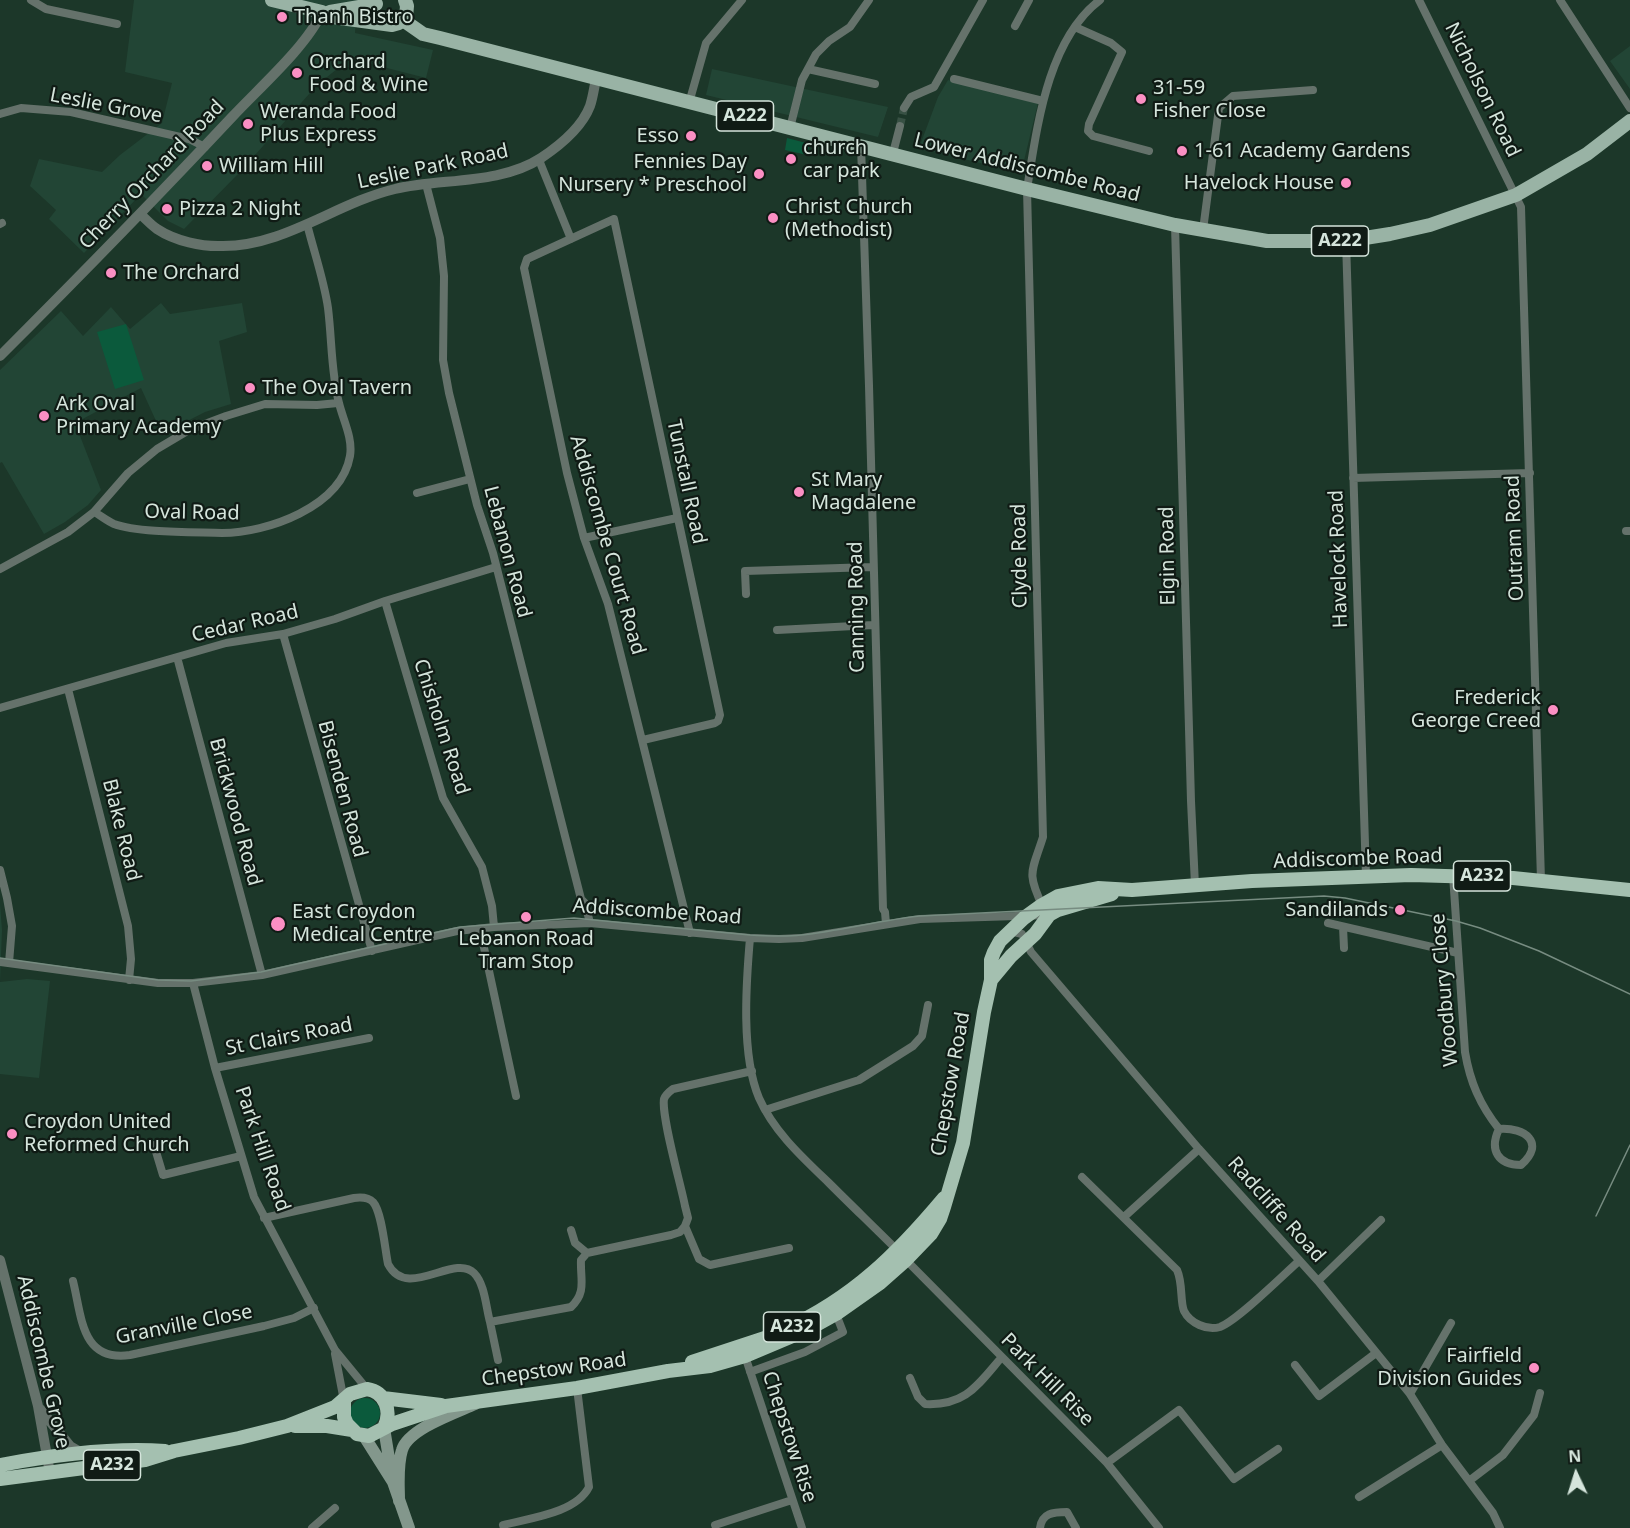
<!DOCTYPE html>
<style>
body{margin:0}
#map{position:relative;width:1630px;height:1528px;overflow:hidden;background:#1c3729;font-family:"Noto Sans",sans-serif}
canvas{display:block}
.north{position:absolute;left:1546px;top:1444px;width:60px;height:60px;-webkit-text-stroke:4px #101b15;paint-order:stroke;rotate:356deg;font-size:16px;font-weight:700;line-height:24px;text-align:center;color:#d5e5dc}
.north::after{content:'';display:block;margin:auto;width:21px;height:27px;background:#d5e5dc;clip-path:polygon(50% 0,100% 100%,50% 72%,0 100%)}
</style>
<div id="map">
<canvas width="1630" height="1528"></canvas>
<div class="north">N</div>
</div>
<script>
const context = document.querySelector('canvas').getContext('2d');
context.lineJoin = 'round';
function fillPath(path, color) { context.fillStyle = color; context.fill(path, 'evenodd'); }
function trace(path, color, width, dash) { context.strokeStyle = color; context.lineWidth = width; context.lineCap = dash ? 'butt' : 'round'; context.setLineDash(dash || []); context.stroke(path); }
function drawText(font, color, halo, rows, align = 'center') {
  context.font = font + ' "Noto Sans",sans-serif'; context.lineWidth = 4.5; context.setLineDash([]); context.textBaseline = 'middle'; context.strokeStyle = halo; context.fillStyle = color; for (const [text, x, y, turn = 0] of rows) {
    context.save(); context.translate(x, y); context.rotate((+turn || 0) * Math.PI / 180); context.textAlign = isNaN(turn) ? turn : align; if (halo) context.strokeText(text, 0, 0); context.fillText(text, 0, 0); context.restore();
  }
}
fillPath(new Path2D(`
 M134,0H357L355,33L433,50L426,78L352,59L350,67L337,69L317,85L240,172L184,229L168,221L141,194L84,253L49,219L56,210L30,186L39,159L102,172L120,155L162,123L172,83L125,72Z
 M1630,46V89L1610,61Z
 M712,69L888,107L878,137L706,95Z
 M948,80L1038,103L1021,173L919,148L938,97Z
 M161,303L170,314L242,303L247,332L219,341L231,404L205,412L162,434L141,388L75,423L101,490L88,505L65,522L44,534L2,462L0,463V370L61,311L83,336L111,307L130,329Z
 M0,904L2,930L0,982L27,979L50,981L39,1078L0,1074Z`), '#224535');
fillPath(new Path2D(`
 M787,138L810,144L807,155L785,150Z
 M126,324L144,380L115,389L97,332Z
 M350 1413a15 15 0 1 1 30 0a15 15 0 1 1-30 0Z`), '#0b5a3c');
trace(new Path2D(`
 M900,126L904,108`), '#385144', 8, [8, 4]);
trace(new Path2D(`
 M31,0L46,9L117,24
 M1419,0L1521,207L1541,880
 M1560,0L1630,108
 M1015,26L1029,0
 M1075,27L1111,43L1122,52L1089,124L1088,131L1093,136L1149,151
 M808,69L875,84
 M954,79L1043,101
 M689,103L706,43L742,0
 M904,108L911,97L934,87L983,0
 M0,114L21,108L71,112L189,139L205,147
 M790,128L802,80L816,54L829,41L850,27L869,0
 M861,145C863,225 867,306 869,386C873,560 877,734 883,909L885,912L886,924
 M893,153L900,126
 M539,160L571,239
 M426,184L440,238L444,276L443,360L449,393L477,505L493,553L581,899L585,903L590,923
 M0,224L2,223
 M307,224C314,252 324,280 328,308C332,340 331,373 339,403C343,420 353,438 350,456C341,507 267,533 222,533C195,532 138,533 114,524C107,521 100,515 94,512L128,473L157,449L189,430L226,416L265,404L317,405L338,403
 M1175,225L1191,801L1195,885
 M1203,230L1219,108L1233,96L1313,90
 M1346,241L1366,876
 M1353,478L1530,473
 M417,493L470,479
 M1626,531H1630
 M584,538L677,518
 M0,569L68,532L94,512
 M746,594L745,571L872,567
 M385,601L443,798L482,867L492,906L494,927
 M777,630L873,625
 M283,634L372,951
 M177,657L262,975
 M68,689L128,926L131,959L129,980
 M0,708L226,643L283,634L335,619L385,601L496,567
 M643,740L715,723L718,721L720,715L614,219L527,259L524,268L567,473L584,538L608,604L690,933
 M0,870L7,898L12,926L9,963
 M1453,875L1465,1052C1470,1082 1480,1105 1499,1129C1525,1127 1546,1143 1521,1165C1498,1165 1489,1150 1499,1129
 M1043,907C1026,872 1032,872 1043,837L1027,189C1037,128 1047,40 1100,0
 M1328,923L1458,953
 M1343,927L1344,948
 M480,929L516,1096
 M1010,931L1022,934L1031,952L1199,1149L1318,1281L1410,1394L1442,1445L1493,1513L1500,1528
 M750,938C746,984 741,1055 759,1098C774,1132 803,1158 829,1183C852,1206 875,1228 898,1251
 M0,962L158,983H193L262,975L457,931L494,927L590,923L750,938L779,939L802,938L920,919L1049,915
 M193,983L215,1068L254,1197L335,1350L367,1389
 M215,1068L369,1038
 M752,1071L673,1089C669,1092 666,1094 664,1099C661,1116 681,1185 685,1206L688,1218L685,1226L699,1259L710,1265L789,1248
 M765,1110L859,1080L894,1058L913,1046L922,1036L928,1005
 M154,1145L163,1175L241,1156
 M1082,1177L1177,1270C1183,1283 1180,1302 1184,1311C1190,1323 1207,1331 1220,1327C1238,1320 1282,1276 1299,1261
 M1124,1217L1199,1149
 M264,1218L354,1198C361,1197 368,1197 373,1202C382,1212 385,1250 388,1264C407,1301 454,1253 474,1273C485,1284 486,1308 490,1322L571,1307C587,1292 580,1279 581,1260L587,1253L671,1235L680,1232L685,1226
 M571,1230L575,1243L587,1253
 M906,1260L1107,1463L1159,1528
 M73,1281C82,1317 81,1362 130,1355L264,1326L294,1318L314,1308
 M1318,1281L1381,1220
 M490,1322L498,1360
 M335,1354L344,1401
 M745,1356L802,1528
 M1295,1365L1319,1396L1376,1353
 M750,1372L805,1352L843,1332L836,1314
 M910,1378L918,1397L925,1404C965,1406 977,1386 1001,1358
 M1410,1394L1451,1323
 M1107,1463L1179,1410L1234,1479L1278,1449
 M1469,1481L1503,1455L1534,1415L1540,1393
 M1359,1497L1442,1445
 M715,1525L792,1500
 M312,1528L335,1508
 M504,1528L503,1525C530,1518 576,1513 589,1487L577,1388
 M1040,1528C1042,1513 1053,1512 1067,1512L1076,1528`), '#65726b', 8);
trace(new Path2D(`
 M140,214C146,219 151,225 157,229C175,241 202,247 223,246C285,246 336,203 395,189C440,178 500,185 541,158C559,146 582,127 590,106C593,97 594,88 596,79
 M0,356C79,277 157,197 233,116C259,88 307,46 322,12
 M0,1260L38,1406L50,1473
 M40,1409L70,1446L82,1453`), '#65726b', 10);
trace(new Path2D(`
 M384,1428L392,1477
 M364,1436L393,1482L409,1528
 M399,1501C399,1485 397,1466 402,1450C408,1429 455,1413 475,1404`), '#83978c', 12);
trace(new Path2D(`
 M272,0L322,12L333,17L392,25L399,23L406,17L407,6L405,0
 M330,12L376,4
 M403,20L423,34L440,38L1027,189L1175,225L1267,241H1346L1390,234L1430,225L1516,195L1587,154L1630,121`), '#99b3a5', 14);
trace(new Path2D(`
 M991,980L1011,956L1035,934L1049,915L1058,910L1112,894
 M785,1329C853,1298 897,1254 944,1198
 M692,1362L768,1337
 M383,1398L441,1405
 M344,1401V1417L347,1424L357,1434L369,1436L392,1424L446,1406L577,1388L668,1371L710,1366L745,1356L809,1329L836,1314L880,1283L906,1260L931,1234L940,1219L944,1207L963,1143L984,1012L991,980V960L994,952L1000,941L1024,918L1042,905L1058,896L1098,888L1132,890L1252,881L1411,875L1513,878L1630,890
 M295,1426H327L352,1430
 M0,1465C53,1455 110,1447 165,1451
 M0,1479L145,1460L174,1451L239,1438L287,1426L335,1407L350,1394L367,1389C386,1392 392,1412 384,1428`), '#a4c0b0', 14);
trace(new Path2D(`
 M0,958L158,980L191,981L261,972L460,927L574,918L750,935C767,936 784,937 801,935C841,931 880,920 920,916L1324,896L1345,898L1456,921L1480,928L1539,951L1630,994
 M1596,1216L1630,1145`), '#778c81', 1.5);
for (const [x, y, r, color] of [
 [282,17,6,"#fb8fc3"],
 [297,73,6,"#fb8fc3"],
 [1141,99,6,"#fb8fc3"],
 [248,124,6,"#fb8fc3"],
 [691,136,6,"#fb8fc3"],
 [1182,151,6,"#fb8fc3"],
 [791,159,6,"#fb8fc3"],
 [207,166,6,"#fb8fc3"],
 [759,174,6,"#fb8fc3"],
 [1346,183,6,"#fb8fc3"],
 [167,209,6,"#fb8fc3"],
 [773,218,6,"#fb8fc3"],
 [111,273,6,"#fb8fc3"],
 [250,388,6,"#fb8fc3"],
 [44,416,6,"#fb8fc3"],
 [799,492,6,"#fb8fc3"],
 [1553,710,6,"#fb8fc3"],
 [1400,910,6,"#fb8fc3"],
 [526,917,6,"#fb8fc3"],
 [278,924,8,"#fb8fc3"],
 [12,1134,6,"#fb8fc3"],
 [1534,1368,6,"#fb8fc3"]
]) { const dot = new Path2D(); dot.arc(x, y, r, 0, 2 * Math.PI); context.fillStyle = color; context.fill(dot); trace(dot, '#101b15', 2); }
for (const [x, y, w] of [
 [745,116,57],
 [1340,241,57],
 [1482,876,57],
 [792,1327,57],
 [112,1465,57]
]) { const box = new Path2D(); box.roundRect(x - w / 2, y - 15, w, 30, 4.5); context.fillStyle = '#101b15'; context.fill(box); trace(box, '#d5e5dc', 1.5); }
drawText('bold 18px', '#d5e5dc', null, [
 ["A222",745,116],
 ["A222",1340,241],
 ["A232",1482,876],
 ["A232",792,1327],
 ["A232",112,1465]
]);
drawText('20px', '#d5e5dc', '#101b15', [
 ["Thanh Bistro",294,17],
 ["Orchard",309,62],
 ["Food & Wine",309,85],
 ["31-59",1153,88],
 ["Fisher Close",1153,111],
 ["Weranda Food",260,112],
 ["Plus Express",260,135],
 ["Esso",679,136,"right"],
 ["church",803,148],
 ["car park",803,171],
 ["1-61 Academy Gardens",1194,151],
 ["Fennies Day",747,162,"right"],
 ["Nursery * Preschool",747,185,"right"],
 ["William Hill",219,166],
 ["Havelock House",1334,183,"right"],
 ["Christ Church",785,207],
 ["(Methodist)",785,230],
 ["Pizza 2 Night",179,209],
 ["The Orchard",123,273],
 ["The Oval Tavern",262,388],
 ["Ark Oval",56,404],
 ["Primary Academy",56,427],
 ["St Mary",811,480],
 ["Magdalene",811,503],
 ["Frederick",1541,698,"right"],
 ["George Creed",1541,721,"right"],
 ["Sandilands",1388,910,"right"],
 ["East Croydon",292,912],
 ["Medical Centre",292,935],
 ["Lebanon Road",526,939,"center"],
 ["Tram Stop",526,962,"center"],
 ["Croydon United",24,1122],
 ["Reformed Church",24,1145],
 ["Fairfield",1522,1356,"right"],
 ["Division Guides",1522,1379,"right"]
], 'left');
drawText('20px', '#d5e5dc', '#101b15', [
 ["Nicholson Road",1482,90,64],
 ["Leslie Grove",106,106,11],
 ["Leslie Park Road",433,167,-12],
 ["Lower Addiscombe Road",1027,168,14],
 ["Cherry Orchard Road",152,175,-46],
 ["Tunstall Road",686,482,78],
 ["Oval Road",192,513,1],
 ["Outram Road",1515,538,-92],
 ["Addiscombe Court Road",607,545,74],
 ["Lebanon Road",507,552,75],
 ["Clyde Road",1020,556,-91],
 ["Elgin Road",1168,556,-91],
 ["Havelock Road",1339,559,-92],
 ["Canning Road",857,607,-91],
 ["Cedar Road",245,624,-13],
 ["Chisholm Road",441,727,72],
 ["Bisenden Road",342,789,75],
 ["Brickwood Road",235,812,75],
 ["Blake Road",121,830,76],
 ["Addiscombe Road",1358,859,-2],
 ["Addiscombe Road",657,912,4],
 ["Woodbury Close",1445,990,-95],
 ["St Clairs Road",289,1037,-11],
 ["Chepstow Road",951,1084,-80],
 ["Park Hill Road",262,1149,71],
 ["Radcliffe Road",1276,1210,48],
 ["Granville Close",184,1325,-11],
 ["Addiscombe Grove",43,1362,77],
 ["Chepstow Road",554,1370,-8],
 ["Park Hill Rise",1047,1380,45],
 ["Chepstow Rise",789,1437,72]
]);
</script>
